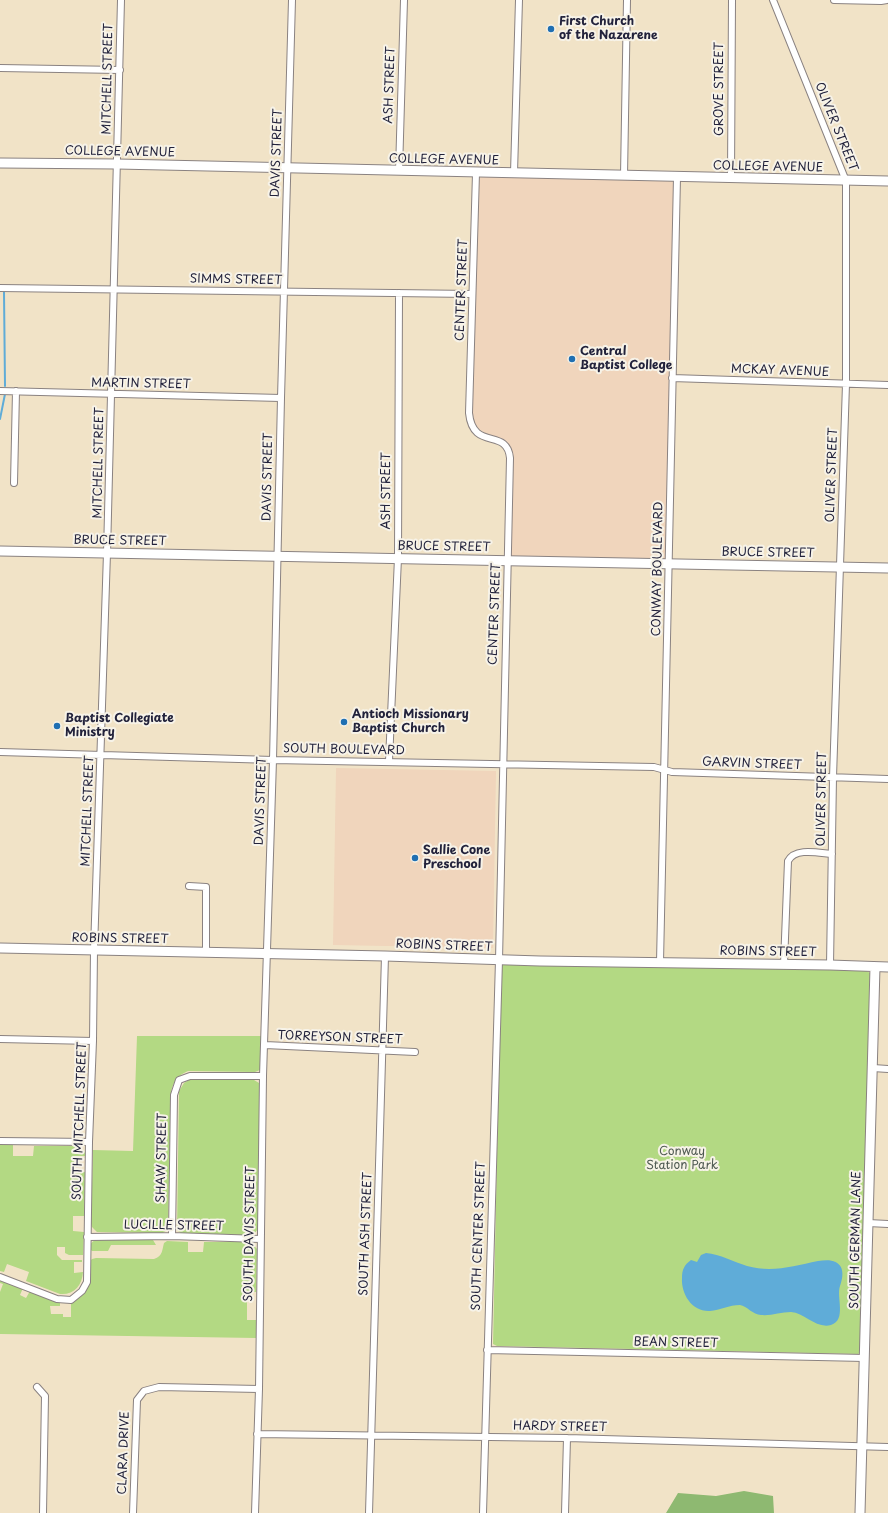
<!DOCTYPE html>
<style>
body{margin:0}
canvas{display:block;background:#f1e3c7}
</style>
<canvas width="888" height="1513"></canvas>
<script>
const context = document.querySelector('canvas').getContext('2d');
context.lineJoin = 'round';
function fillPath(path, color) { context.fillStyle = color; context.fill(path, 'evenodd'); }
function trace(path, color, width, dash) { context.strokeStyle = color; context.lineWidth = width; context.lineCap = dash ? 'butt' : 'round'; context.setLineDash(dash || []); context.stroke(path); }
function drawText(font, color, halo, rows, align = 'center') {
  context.font = font + ' "Playpen Sans",sans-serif'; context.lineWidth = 4; context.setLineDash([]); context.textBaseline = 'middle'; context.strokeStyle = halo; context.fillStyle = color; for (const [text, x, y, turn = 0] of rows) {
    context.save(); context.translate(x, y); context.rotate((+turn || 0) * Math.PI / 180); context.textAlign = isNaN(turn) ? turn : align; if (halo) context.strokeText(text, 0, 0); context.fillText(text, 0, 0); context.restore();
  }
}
fillPath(new Path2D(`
 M476,173L677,177L669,564L508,561L506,445L470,424Z
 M336,768L496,771L493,948L333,945Z`), '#f0d5bc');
fillPath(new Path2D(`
 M507,962L865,970L870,973L860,1353L858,1354L497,1346L493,1344L501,967L502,964Z
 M137,1036H262L261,1067L260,1070L255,1072L188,1071C178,1075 173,1082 171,1092L168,1229L163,1233L97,1232L92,1227L91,1224L93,1150L133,1151Z
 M192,1078L254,1080L259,1083L261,1088L258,1229L254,1234L251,1236L182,1234L177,1230L179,1091L184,1083Z
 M0,1145H13V1156H33L34,1146H78L85,1152L86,1156H74V1171L85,1172L84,1216H73V1231L84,1232L83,1255H69L65,1253V1247H57V1255L62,1260H82V1262H74V1273L83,1272C82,1286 74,1295 60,1294L26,1281L29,1272L7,1264L4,1272L0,1271Z
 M96,1240H153L156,1245H111L108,1251H92L90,1249C90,1244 91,1242 96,1240Z
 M167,1241L188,1242V1252H203L204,1242H251L257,1249L256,1292H247V1320H256V1338L0,1334V1292L3,1284L0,1283V1280L23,1288L20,1295L26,1298L30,1291L60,1302V1306H50L51,1314H63V1317H71V1302C91,1290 90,1282 90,1261L92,1259L96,1258L154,1259C163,1256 162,1250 164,1243Z`), '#b3d983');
fillPath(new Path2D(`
 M744,1491L773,1496L774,1513H666L678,1493L716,1496Z`), '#8eb971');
fillPath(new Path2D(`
 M706,1253C720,1254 734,1262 747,1266C772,1273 794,1266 818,1261C839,1257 847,1267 840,1286C836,1297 847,1320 831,1325C816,1329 805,1313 791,1312C781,1312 771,1316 761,1315C753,1315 747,1306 740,1305C729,1305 720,1310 710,1311C692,1312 681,1294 682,1278C682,1270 684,1265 691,1260L697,1262L701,1255Z`), '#5facd8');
trace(new Path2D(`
 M4,292L5,386
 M0,419L5,394`), '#5facd8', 2);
const street = new Path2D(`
 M773,0L846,181V384L833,777L830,965
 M834,0L881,1L887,0
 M0,68L120,70
 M399,171L404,0
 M476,173L469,413C473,452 507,427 510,458L499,960L483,1513
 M514,173L519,0
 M624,176L627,0
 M731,178L732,0
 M0,288L472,294
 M672,378L888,385
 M0,391L281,398
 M14,483L16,391
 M0,752L273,760L654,767L672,772L888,779
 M389,761L398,558L399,293
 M189,886L206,887V952
 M660,962L677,177
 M784,964L788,861C795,847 819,853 832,854
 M0,1039L93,1041
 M265,1045L415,1052
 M873,1068L888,1069
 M0,1141L89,1142
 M868,1223L888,1224
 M172,1236L174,1095L179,1080L190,1076H263
 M87,1237L172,1236L260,1239
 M0,1277L57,1299L71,1300L82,1291L87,1282L89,1142L93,1041L94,950L107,553L121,0
 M487,1350L865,1358
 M37,1387L45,1396L43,1513
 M257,1434L567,1438L888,1447
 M133,1513L137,1400L144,1391L159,1387L259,1389
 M255,1513L259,1389L263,1076L273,760L281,398L292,0
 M369,1513L385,956
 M565,1513L567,1438`);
const secondary = new Path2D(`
 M0,163L117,164L888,181
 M0,551L888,568
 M0,948L385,956L540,961L830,965L888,967
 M860,1513L875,967`);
trace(street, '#8a8281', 8);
trace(secondary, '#8a8281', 11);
trace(street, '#fff', 6);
trace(secondary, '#fff', 9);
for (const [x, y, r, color] of [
 [551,29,4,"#1f6fb2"],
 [572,359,4,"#1f6fb2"],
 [344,722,4,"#1f6fb2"],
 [57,726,4,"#1f6fb2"],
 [415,858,4,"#1f6fb2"]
]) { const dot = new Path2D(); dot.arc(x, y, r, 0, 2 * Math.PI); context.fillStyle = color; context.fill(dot); trace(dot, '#f7f3e8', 1.5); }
drawText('bold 12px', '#22223b', '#f7f3e8', [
 ["First Church",559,22],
 ["of the Nazarene",559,36],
 ["Central",580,352],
 ["Baptist College",580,366],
 ["Antioch Missionary",352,715],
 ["Baptist Church",352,729],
 ["Baptist Collegiate",65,719],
 ["Ministry",65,733],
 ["Sallie Cone",423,851],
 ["Preschool",423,865]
], 'left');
drawText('12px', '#22223b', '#f7f3e8', [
 ["MITCHELL STREET",108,79,-89],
 ["ASH STREET",390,85,-88],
 ["GROVE STREET",720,89,-90],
 ["OLIVER STREET",836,127,68],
 ["COLLEGE AVENUE",120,152,1],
 ["DAVIS STREET",277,153,-88],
 ["COLLEGE AVENUE",444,160,1],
 ["COLLEGE AVENUE",768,167,1],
 ["SIMMS STREET",236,280,1],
 ["CENTER STREET",462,290,-88],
 ["MCKAY AVENUE",780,371,2],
 ["MARTIN STREET",141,384,1],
 ["MITCHELL STREET",99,463,-89],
 ["OLIVER STREET",832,475,-88],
 ["DAVIS STREET",268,477,-89],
 ["ASH STREET",387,491,-90],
 ["BRUCE STREET",120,541,1],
 ["BRUCE STREET",444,547,1],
 ["BRUCE STREET",768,553,1],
 ["CONWAY BOULEVARD",658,569,-89],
 ["CENTER STREET",495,614,-88],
 ["SOUTH BOULEVARD",344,750,1],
 ["GARVIN STREET",752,764,2],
 ["OLIVER STREET",822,799,-89],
 ["DAVIS STREET",261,801,-88],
 ["MITCHELL STREET",88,811,-88],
 ["ROBINS STREET",120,939,1],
 ["ROBINS STREET",444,946,2],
 ["ROBINS STREET",768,952,1],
 ["TORREYSON STREET",340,1038,2],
 ["SOUTH MITCHELL STREET",80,1121,-88],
 ["SHAW STREET",162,1158,-89],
 ["LUCILLE STREET",174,1226,1],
 ["SOUTH DAVIS STREET",250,1234,-89],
 ["SOUTH ASH STREET",366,1234,-88],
 ["SOUTH CENTER STREET",479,1236,-88],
 ["SOUTH GERMAN LANE",856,1240,-89],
 ["BEAN STREET",676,1343,1],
 ["HARDY STREET",560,1427,1],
 ["CLARA DRIVE",124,1453,-88]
]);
drawText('12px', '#4e5951', '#f7f3e8', [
 ["Conway",682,1152],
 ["Station Park",682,1166]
]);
</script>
